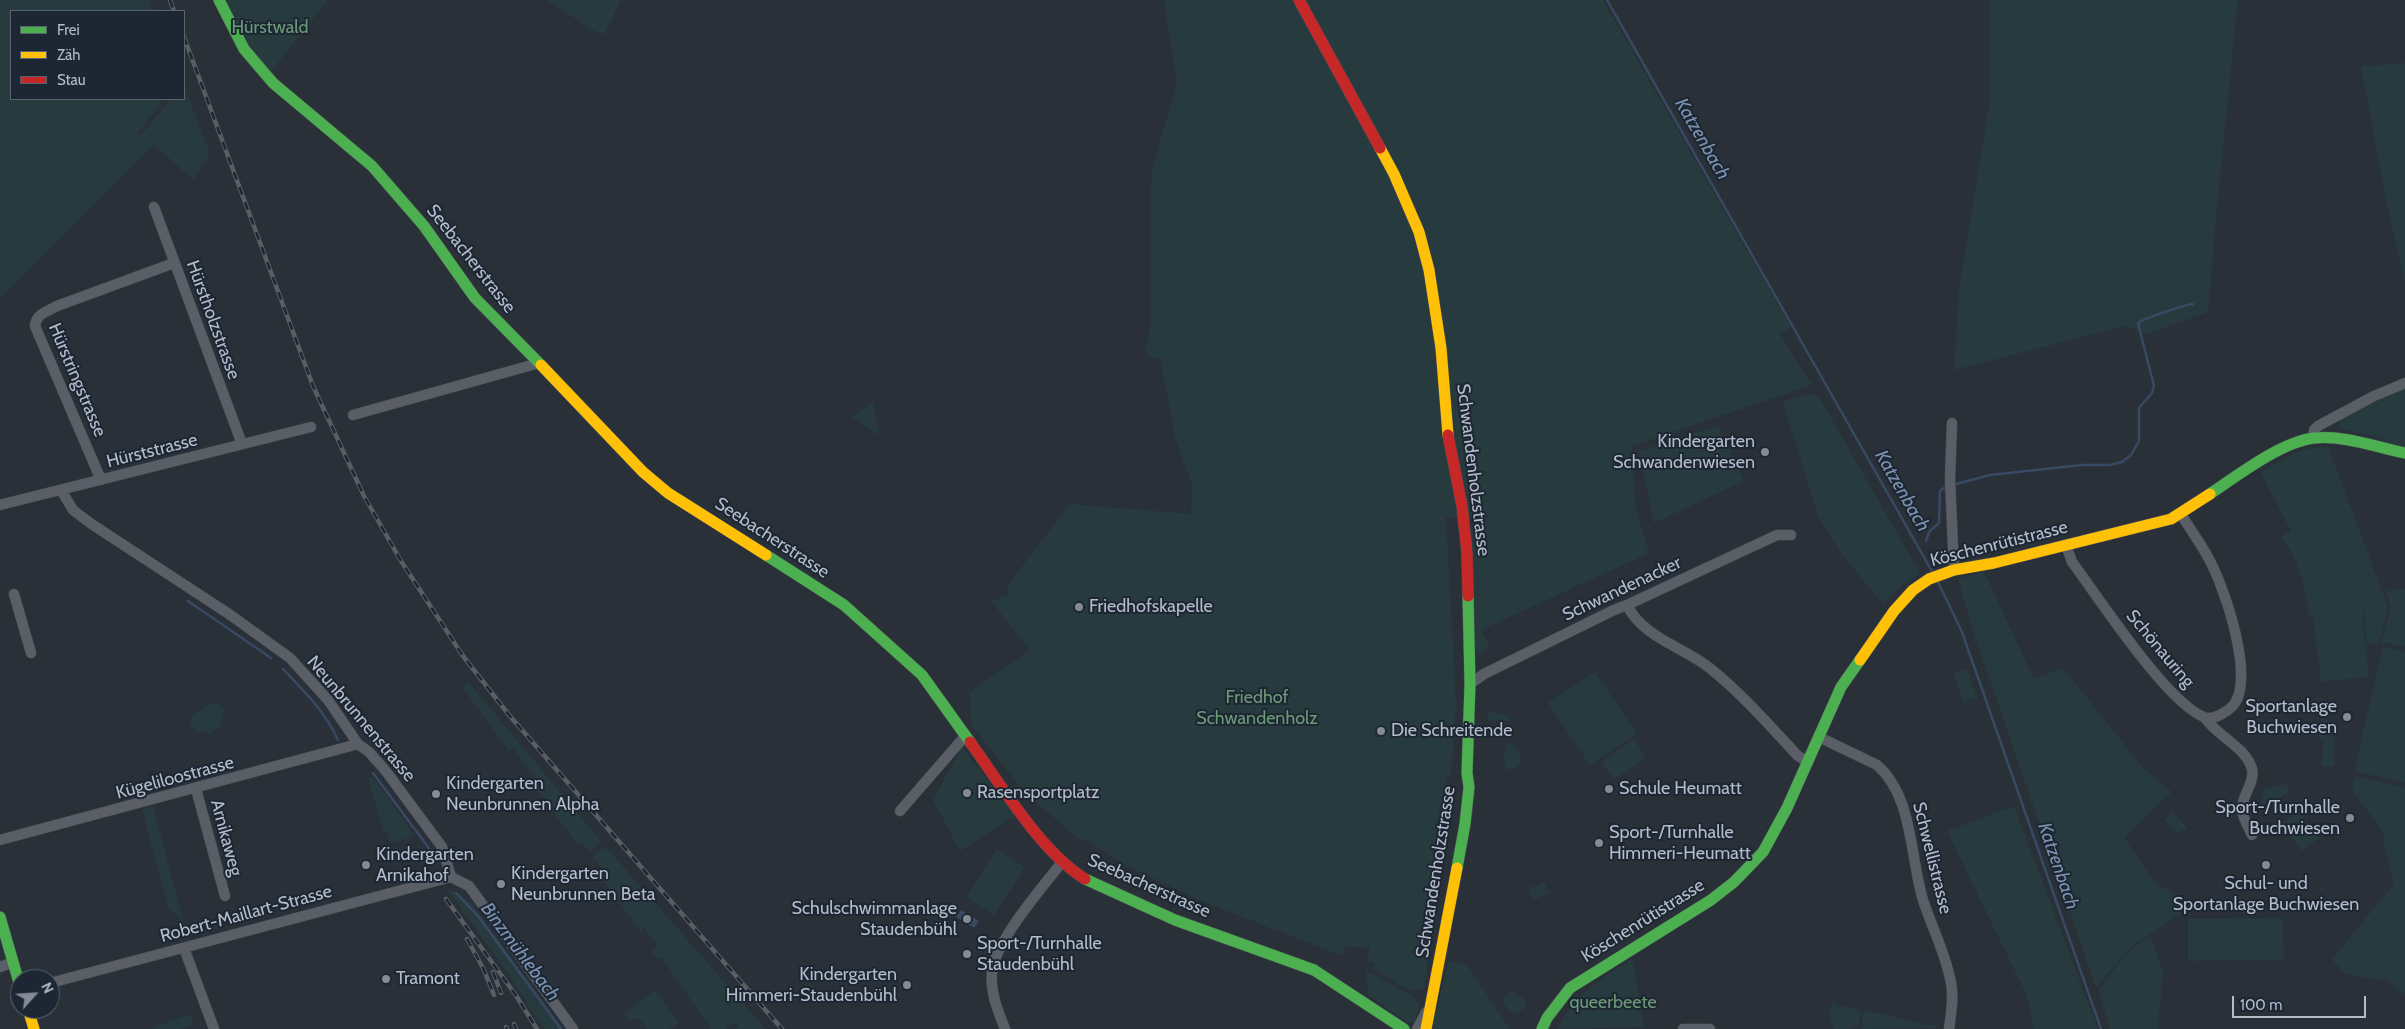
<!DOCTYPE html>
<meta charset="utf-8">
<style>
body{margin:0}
#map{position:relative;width:2405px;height:1029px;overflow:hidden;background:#2a3038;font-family:Cabin,sans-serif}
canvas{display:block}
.legend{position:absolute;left:10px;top:10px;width:175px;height:90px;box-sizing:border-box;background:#1d2633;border:1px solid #59626f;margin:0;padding:6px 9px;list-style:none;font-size:15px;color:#b4bcc9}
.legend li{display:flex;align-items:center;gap:10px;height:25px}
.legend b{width:25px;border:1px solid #59626f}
.north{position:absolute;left:10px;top:969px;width:50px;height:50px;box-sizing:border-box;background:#1d2633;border:1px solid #59626f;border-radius:50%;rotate:64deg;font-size:14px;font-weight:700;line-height:20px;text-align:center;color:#b4bcc9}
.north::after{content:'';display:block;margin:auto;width:18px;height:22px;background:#848b96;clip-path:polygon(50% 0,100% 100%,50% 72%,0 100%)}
.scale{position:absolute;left:2232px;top:996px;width:134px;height:22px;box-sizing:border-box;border:2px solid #b4bcc9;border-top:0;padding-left:6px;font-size:15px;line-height:18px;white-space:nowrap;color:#b4bcc9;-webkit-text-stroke:4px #1d2633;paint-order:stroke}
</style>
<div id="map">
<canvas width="2405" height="1029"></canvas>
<ul class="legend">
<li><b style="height:6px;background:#4caf50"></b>Frei</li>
<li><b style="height:6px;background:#ffc107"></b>Zäh</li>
<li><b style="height:6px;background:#c62828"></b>Stau</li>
</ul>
<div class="north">N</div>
<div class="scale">100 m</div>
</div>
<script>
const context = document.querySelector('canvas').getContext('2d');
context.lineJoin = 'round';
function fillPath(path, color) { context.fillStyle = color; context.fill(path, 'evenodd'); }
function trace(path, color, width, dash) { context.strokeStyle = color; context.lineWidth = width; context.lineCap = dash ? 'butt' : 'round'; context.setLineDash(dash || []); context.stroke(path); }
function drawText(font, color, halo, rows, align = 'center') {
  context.font = font + ' Cabin,sans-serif'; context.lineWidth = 4; context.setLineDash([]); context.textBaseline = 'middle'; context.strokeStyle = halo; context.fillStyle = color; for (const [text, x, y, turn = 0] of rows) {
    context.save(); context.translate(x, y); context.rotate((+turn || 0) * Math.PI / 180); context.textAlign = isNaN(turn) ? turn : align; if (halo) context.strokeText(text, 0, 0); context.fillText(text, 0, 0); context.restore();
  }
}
fillPath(new Path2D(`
 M0,0H149L153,11H11V99H164L138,133L141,135L171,99H184V86L210,153L193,180L154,144L0,298Z
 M223,0H328L269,74L246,46Z
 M547,0H621L604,35L591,29Z
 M1164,0H1603L1791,327L1780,334L1812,385L1632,446L1635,506L1649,553L1481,630L1490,648L1479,654L1472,642L1471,524L1480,521L1446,517L1456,703L1451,778L1446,777L1437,830L1446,832L1424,988L1413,992L1374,970L1375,963L1367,962L1370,948L1345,946L1343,954H1337L1199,900L1125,865L1089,841L1077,838L1025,792L971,725L970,692L1030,650L991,601L1009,595L1007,586L1070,504L1191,514L1192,485L1176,441L1160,358L1149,357L1144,350L1148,340L1151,319V186L1153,166L1177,82Z
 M1990,0H2238L2218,195L2208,312L2147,334L2126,326L1954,370L1959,288L1990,99Z
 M2405,63V284L2385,195L2361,66Z
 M2405,387V447L2382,441L2383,438L2339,429L2341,417Z
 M1809,394L1817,396L1821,400L1920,573L1898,589L1883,604L1842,555L1818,516L1783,402Z
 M873,402L880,436L851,417Z
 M1718,426L1744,481L1654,523L1639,451Z
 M2328,447L2388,607L2379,643L2367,645L2364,612H2362L2369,677L2321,682L2313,617H2309C2307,591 2298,557 2281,537L2291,531L2261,473C2282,458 2301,446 2328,447Z
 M1984,572L2034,679L2063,668L2142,767L2172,792L2124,837L2155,883L2196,903L2132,946L2096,988L1973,631L1958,578Z
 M2405,589V647L2382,642L2391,606L2386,591Z
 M2383,647L2405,652V783L2354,771Z
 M1967,669L1977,697L1963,702L1953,673Z
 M1595,672L1637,734L1590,765L1548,703Z
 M469,683L602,842L589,852L582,842L578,845L534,786L538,782L513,748L509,751L462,687Z
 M212,703L219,704L224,709L221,725L218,729H213L210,735L204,731L197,733L190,723C190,713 195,713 203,710C205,709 208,705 212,703Z
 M1488,711L1510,717L1511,721L1487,720Z
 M2321,718L2327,719L2335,743L2334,766H2322L2323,741L2319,739Z
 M1634,739L1646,758L1614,780L1601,762Z
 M1507,743L1515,746L1522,759L1520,765L1512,770L1507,769C1502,761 1503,751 1507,743Z
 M962,747L1015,816L960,851L933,800Z
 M2355,776L2405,788V994L2388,981L2344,974L2332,959L2394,884L2384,846V833L2352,790Z
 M373,777L415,836L391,843L386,830L383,831L368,778Z
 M2287,784L2290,791L2258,811L2265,788Z
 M153,806L187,935V936L181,918L169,910L142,810Z
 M2014,806L2097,1026V1029H2034L2028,998L1947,831Z
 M2172,811L2188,828L2177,833L2165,820Z
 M2298,811L2319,838L2302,851L2281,824Z
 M606,847L766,1029H735L739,1026L735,1022L726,1029H711L661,957L657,959L652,951L658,946L644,928L640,931L599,874L603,870L592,856Z
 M997,849L1025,867L994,915L966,897Z
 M1544,882L1549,893L1533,900L1528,889Z
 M449,890L458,893L472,904L563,1029H544L509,975L449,892Z
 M2283,918L2284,960L2188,961V919Z
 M2150,935L2163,971L2158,1029H2110L2098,991L2125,955Z
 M1633,959L1644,1027L1558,1029C1574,992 1600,980 1633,959Z
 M1449,960L1468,966L1510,1029H1432Z
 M1366,971L1413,996L1420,1007L1415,1021L1408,1023L1368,995Z
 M1837,988L1834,1004L1861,1010L1858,1026L1849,1029H1833L1829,1013Z
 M655,990L679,1023L670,1029H647L639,1018L629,1021L624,1014Z
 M1513,991L1525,999V1008L1515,1014L1506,1007L1502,1000L1509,992Z
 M1864,1010L1941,1028L1861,1029Z
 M189,1014L194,1024L181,1029H151Z`), '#273a3e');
fillPath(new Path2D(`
 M961,910L979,921L974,928L956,917Z`), '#384963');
trace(new Path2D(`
 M1607,0L1933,573
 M1956,484L1990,475L2082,465H2110L2122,462L2131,455L2139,441V408L2152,393L2154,386L2138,323C2142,319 2187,304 2193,304
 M1926,541L1929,532L1939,523L1940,491L1944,488
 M1938,582L1962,632L2101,1029
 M188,601L271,658
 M283,669C304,691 325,711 338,740
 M373,773L431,851
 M456,893L478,916L561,1029`), '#384963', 2.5);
const street = new Path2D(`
 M154,207L242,444
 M353,415L539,363
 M1952,423L1950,479L1954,570
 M2313,438L2314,430L2318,426L2374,396L2405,383
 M101,480L35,326C36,314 46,312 57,306L174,263
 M61,490L73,510L90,523L229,614L290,658L328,700L358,744L369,752L385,770L442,847L451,877
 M0,505L311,427
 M2066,545L2072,562C2099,598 2166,702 2204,717C2212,721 2222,714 2228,710C2260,690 2225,590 2211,563C2203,546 2191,531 2181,514
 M14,594L31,653
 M1627,605C1643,638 1684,647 1711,669C1743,695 1770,726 1798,756L1808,762
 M1470,684L1484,674L1614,610L1627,605L1777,535H1791
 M2205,718C2217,736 2247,748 2252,769C2255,784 2241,796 2242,810C2243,819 2249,828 2252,835
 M1819,737L1877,765C1913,796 1910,857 1923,900C1932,928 1946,954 1951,983C1954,998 1951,1014 1949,1029
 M196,789L225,896
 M900,811L966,735
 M0,840L358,744
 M451,877L469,886L573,1029
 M184,948L214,1029
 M0,967L13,962
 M50,983L451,877
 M1005,1029C998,1011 990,992 992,973C994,942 1043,887 1062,862
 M1417,1029L1426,1012
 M1683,1029H1710`);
const fast = new Path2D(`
 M219,0L244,49L273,83L372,166L424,226L475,298L541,365
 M2210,494C2238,475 2281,442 2314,438C2344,435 2376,447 2405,453
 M766,555L844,605L922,675L970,742
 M1457,868L1465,824L1469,787L1467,773L1470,684L1468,596
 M1085,879L1175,920L1314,970L1404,1029
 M0,917L20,986
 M1542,1029L1547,1018L1570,988L1711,900L1734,882L1763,852L1787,808L1841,687L1860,660`);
const slow = new Path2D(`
 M1380,148L1394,174L1419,232L1429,270L1441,348L1448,435
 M541,365L643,472L668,493L766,555
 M1860,660L1894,611L1913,590L1929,579L1954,570L1994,563L2171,519L2210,494
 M28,1009L34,1029
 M1426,1029L1457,868`);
const jam = new Path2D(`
 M1299,0L1380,148
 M1448,435L1462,506L1467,553L1468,596
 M970,742C1002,786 1040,851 1085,879`);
trace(street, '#484c53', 11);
trace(fast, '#484c53', 12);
trace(slow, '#484c53', 12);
trace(jam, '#484c53', 12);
trace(street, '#5a5e66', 10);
trace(fast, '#4caf50', 11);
trace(slow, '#ffc107', 11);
trace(jam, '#c62828', 11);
const rail = new Path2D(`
 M170,0L174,11
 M184,37L313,386L364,496L401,561L463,656L509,715L782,1029
 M446,899L515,994L537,1029
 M467,939L483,968L494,995
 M493,972L501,993
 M514,1024L516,1029
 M506,1027L507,1029`);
trace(rail, '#595d64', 4.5);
trace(rail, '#1d2633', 2.5, [8]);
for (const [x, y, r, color] of [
 [1765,452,5,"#848b96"],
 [1079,607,5,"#848b96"],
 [2347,717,5,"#848b96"],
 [1381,731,5,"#848b96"],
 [1609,789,5,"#848b96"],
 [967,793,5,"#848b96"],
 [436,794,5,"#848b96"],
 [2350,818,5,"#848b96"],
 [1599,843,5,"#848b96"],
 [366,865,5,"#848b96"],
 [2266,865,5,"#848b96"],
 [501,884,5,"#848b96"],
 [967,919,5,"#848b96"],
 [967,954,5,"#848b96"],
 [386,979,5,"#848b96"],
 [907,985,5,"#848b96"]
]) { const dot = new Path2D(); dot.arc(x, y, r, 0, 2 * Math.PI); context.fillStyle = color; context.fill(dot); trace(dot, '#1d2633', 2); }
drawText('18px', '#6b9a76', '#1d2633', [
 ["Hürstwald",270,28],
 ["Friedhof",1257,698],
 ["Schwandenholz",1257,719],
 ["queerbeete",1613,1003]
]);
drawText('18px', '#b4bcc9', '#1d2633', [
 ["Seebacherstrasse",471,259,52],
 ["Hürstholzstrasse",213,320,70],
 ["Hürstringstrasse",77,380,67],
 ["Hürststrasse",152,451,-14],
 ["Schwandenholzstrasse",1473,470,83],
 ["Seebacherstrasse",772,538,33],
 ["Köschenrütistrasse",1999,544,-14],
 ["Schwandenacker",1622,589,-25],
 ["Schönauring",2160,649,50],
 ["Neunbrunnenstrasse",361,719,50],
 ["Kügeliloostrasse",175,778,-15],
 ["Arnikaweg",226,838,75],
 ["Schwellistrasse",1932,858,76],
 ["Schwandenholzstrasse",1436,872,-81],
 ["Seebacherstrasse",1149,886,24],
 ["Robert-Maillart-Strasse",246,914,-15],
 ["Köschenrütistrasse",1643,921,-32]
]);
drawText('18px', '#b4bcc9', '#1d2633', [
 ["Kindergarten",1755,442,"right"],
 ["Schwandenwiesen",1755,463,"right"],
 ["Friedhofskapelle",1089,607],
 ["Sportanlage",2337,707,"right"],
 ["Buchwiesen",2337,728,"right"],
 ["Die Schreitende",1391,731],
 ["Kindergarten",446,784],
 ["Neunbrunnen Alpha",446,805],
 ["Schule Heumatt",1619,789],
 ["Rasensportplatz",977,793],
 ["Sport-/Turnhalle",2340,808,"right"],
 ["Buchwiesen",2340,829,"right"],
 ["Sport-/Turnhalle",1609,833],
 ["Himmeri-Heumatt",1609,854],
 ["Kindergarten",376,855],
 ["Arnikahof",376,876],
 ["Kindergarten",511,874],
 ["Neunbrunnen Beta",511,895],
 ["Schul- und",2266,884,"center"],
 ["Sportanlage Buchwiesen",2266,905,"center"],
 ["Schulschwimmanlage",957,909,"right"],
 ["Staudenbühl",957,930,"right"],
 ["Sport-/Turnhalle",977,944],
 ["Staudenbühl",977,965],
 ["Kindergarten",897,975,"right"],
 ["Himmeri-Staudenbühl",897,996,"right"],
 ["Tramont",396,979]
], 'left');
drawText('italic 19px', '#7c92b1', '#1d2633', [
 ["Katzenbach",1702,139,60],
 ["Katzenbach",1902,491,60],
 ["Katzenbach",2058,866,71],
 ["Binzmühlebach",520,952,53]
]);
</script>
